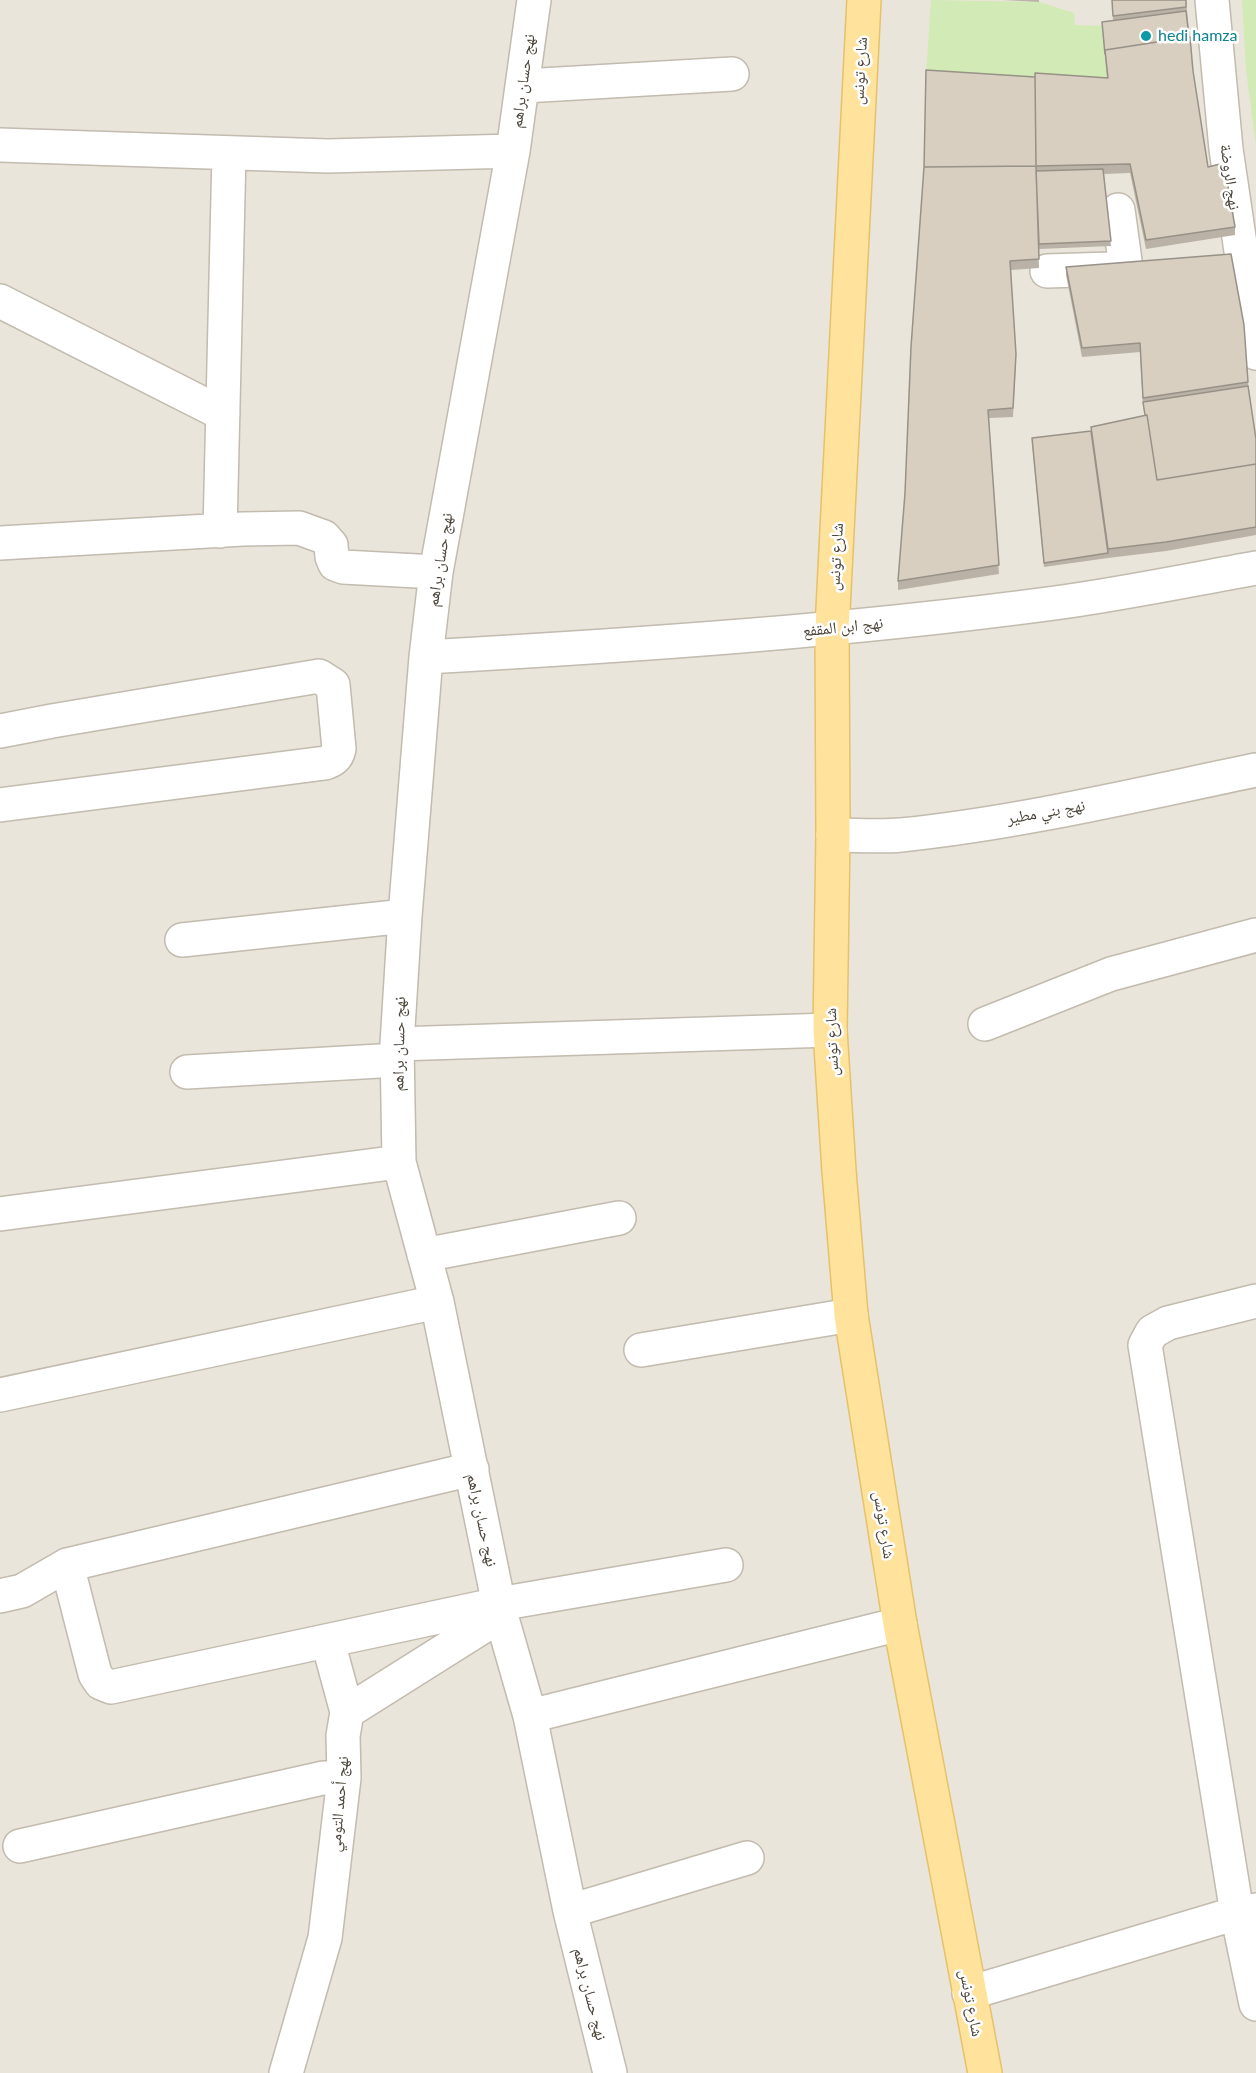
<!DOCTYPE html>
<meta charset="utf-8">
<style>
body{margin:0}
canvas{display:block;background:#f6f3ec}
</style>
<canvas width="1256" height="2073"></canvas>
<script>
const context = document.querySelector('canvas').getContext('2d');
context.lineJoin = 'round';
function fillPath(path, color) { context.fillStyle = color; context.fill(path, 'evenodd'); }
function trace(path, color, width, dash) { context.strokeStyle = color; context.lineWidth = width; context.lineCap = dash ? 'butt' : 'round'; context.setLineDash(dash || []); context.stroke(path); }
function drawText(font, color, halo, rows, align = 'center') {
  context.font = font + ' Lato,"Noto Naskh Arabic",sans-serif'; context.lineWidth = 5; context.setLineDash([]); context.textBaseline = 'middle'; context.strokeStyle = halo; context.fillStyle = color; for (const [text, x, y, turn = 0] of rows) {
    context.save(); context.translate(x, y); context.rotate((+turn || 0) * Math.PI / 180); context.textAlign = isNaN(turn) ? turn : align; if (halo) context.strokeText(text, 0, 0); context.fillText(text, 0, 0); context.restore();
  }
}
fillPath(new Path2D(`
 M0,0H1256V2073H0Z`), '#eae5da');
fillPath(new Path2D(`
 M931,0L1039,2L1074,13L1075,25L1102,26L1108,86L926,75Z
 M1242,0H1256V146L1246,70Z`), '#d2eab5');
const minor = new Path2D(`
 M534,0L513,151L436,572L426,657L405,916L397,1044L399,1162L437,1302L501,1615L530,1716L570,1911L610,2073
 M1212,0L1226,149L1256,353
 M524,86L732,74
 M0,145L328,156L513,151
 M1118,210L1126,268
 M1047,271L1111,269
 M0,301L223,414
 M220,531L229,153
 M0,543L243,529L299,528L324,537L331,545L332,557L335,564L343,567L436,572
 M426,657C637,645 846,631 1055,603C1122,594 1189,580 1256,568
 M0,731L52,721L319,676L333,685L339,749C337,758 333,760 325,763L0,805
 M833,835C855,835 879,837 901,835C1019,823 1140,794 1256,770
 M182,940L405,916
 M985,1024L1111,974L1256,935
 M397,1044L830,1030
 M187,1072L397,1060
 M0,1214L399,1162
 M424,1255L619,1218
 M1256,1301L1168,1323L1152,1332L1145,1345L1237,1913L1256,2004
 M641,1350L851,1315
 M0,1395L437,1302
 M67,1565L95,1674L101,1683L111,1687L499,1604L726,1565
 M0,1596L22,1591L67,1565L472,1469
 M328,1642L347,1712
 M530,1716L900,1624
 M20,1846L323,1778H344
 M570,1911L747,1858
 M969,1993L1237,1913L1256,1910
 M286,2073L325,1938L344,1778L343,1736L347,1712L501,1615`);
const primary = new Path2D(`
 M864,0L832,629L833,835L830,1030L839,1171L851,1315L900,1624L985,2073`);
trace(minor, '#c2bbae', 36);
trace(primary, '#e6c16a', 36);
trace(minor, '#fff', 33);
trace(primary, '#ffe39c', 33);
fillPath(new Path2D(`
 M1003,0H1039V2Z
 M1112,0H1186L1193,71L1208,167L1235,227V235L1146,249L1130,173L1104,174L1111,246L1039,249L1037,203L1039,268L1011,270L1016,362L1013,417L989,418L999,574L898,590V581L1035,77L1107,78L1102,26L1113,20Z
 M1066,267L1248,382L1256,439V535L1166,551L1108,558L1044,567L1032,442L1091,431V427L1145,415L1143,407L1140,352L1082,357L1066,275Z`), '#bab2a6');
const building = new Path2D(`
 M1112,0H1186V7L1113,16Z
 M1186,11L1189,37L1105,50V54L1102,22Z
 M1190,37L1193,71L1208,167L1224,163L1235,227L1146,240L1130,164L1036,166L1035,73L1108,78L1105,50Z
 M926,70L1035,77L1036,166L924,167Z
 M1036,166L1039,259L1010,261L1016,354L1013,408L988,410L999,565L898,581L905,493L911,347L924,167Z
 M1103,169L1111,241L1039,244L1036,171Z
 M1231,254L1244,325L1248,382L1143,398L1140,343L1082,348L1066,267Z
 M1248,386L1256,439V464L1157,480L1147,415H1145L1143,402Z
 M1147,415L1157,480L1256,464V527L1166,542L1108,549L1091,427Z
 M1091,431L1108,553L1044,563L1032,438Z`);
fillPath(building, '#d8cfc1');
trace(building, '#979187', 1.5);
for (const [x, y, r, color] of [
 [1146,36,6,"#0f9aa8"]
]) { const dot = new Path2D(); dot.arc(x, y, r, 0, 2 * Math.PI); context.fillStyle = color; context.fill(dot); trace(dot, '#fff', 2); }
drawText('16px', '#0d838f', '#fff', [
 ["hedi hamza",1158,36]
], 'left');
drawText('16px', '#4b4439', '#fff', [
 ["شارع تونس",860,71,-87],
 ["نهج حسان براهم",523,81,-82],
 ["نهج الروضة",1230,177,82],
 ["شارع تونس",836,557,-87],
 ["نهج حسان براهم",440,560,-81],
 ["نهج ابن المقفع",843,627,-6],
 ["نهج بني مطير",1046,812,-10],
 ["شارع تونس",832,1042,-92],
 ["نهج حسان براهم",399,1044,-89],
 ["نهج حسان براهم",482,1520,78],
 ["شارع تونس",884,1525,81],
 ["نهج أحمد التومي",339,1804,-85],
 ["نهج حسان براهم",590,1994,76],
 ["شارع تونس",971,2003,79]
]);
</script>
